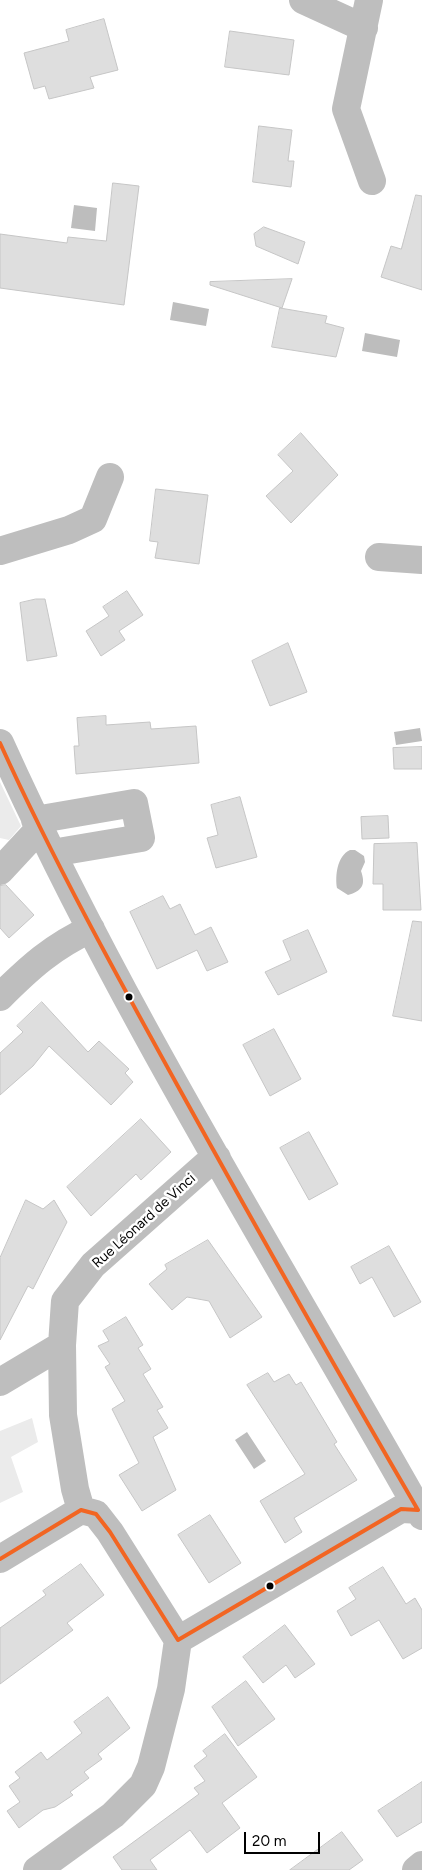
<!DOCTYPE html>
<meta charset="utf-8">
<style>
body{margin:0}
#map{position:relative;width:422px;height:1870px;overflow:hidden;background:#fff;font-family:Figtree,sans-serif}
canvas{display:block}
.scale{position:absolute;left:244px;top:1832px;width:76px;height:22px;box-sizing:border-box;border:2px solid #000;border-top:0;padding-left:6px;font-size:15px;line-height:18px;white-space:nowrap;color:#000;-webkit-text-stroke:4px #fff;paint-order:stroke}
</style>
<div id="map">
<canvas width="422" height="1870"></canvas>
<div class="scale">20 m</div>
</div>
<script>
const context = document.querySelector('canvas').getContext('2d');
context.lineJoin = 'round';
function fillPath(path, color) { context.fillStyle = color; context.fill(path, 'evenodd'); }
function trace(path, color, width, dash) { context.strokeStyle = color; context.lineWidth = width; context.lineCap = dash ? 'butt' : 'round'; context.setLineDash(dash || []); context.stroke(path); }
function drawText(font, color, halo, rows, align = 'center') {
  context.font = font + ' Figtree,sans-serif'; context.lineWidth = 5; context.setLineDash([]); context.textBaseline = 'middle'; context.strokeStyle = halo; context.fillStyle = color; for (const [text, x, y, turn = 0] of rows) {
    context.save(); context.translate(x, y); context.rotate((+turn || 0) * Math.PI / 180); context.textAlign = isNaN(turn) ? turn : align; if (halo) context.strokeText(text, 0, 0); context.fillText(text, 0, 0); context.restore();
  }
}
fillPath(new Path2D(`
 M0,782L21,826L9,840L0,838Z
 M32,1418L38,1442L11,1457L23,1492L0,1503V1431Z`), '#ebebeb');
fillPath(new Path2D(`
 M74,205L97,208L95,231L71,228Z
 M173,302L209,309L206,326L170,320Z
 M365,333L400,340L397,357L362,351Z
 M420,728L422,741L396,745L394,732Z
 M350,850H355L364,856L365,862L361,871C366,885 362,891 348,895L337,888C335,876 337,856 350,850Z
 M247,1432L266,1461L254,1469L235,1440Z`), '#bdbdbd');
const building = new Path2D(`
 M104,19L118,70L90,77L94,88L49,99L45,86L34,89L24,53L69,41L66,30Z
 M230,31L294,40L289,75L225,67Z
 M259,126L292,130L288,161H294L291,187L253,182Z
 M113,183L139,186L124,305L0,288V234L67,243L68,237L106,241Z
 M416,195L422,196V290L381,277L391,246L401,249Z
 M264,227L305,242L298,264L256,246L254,234Z
 M292,279L282,308L210,285V282Z
 M280,308L327,316L325,323L344,328L336,357L272,347Z
 M301,433L338,475L291,523L266,496L293,471L278,455Z
 M156,489L208,495L199,564L155,558L158,542L150,541Z
 M127,591L143,615L119,631L125,640L101,656L86,631L109,616L103,607Z
 M36,599H45L57,656L27,661L20,603Z
 M288,643L307,692L270,706L252,661Z
 M106,716V725L150,722L151,729L196,726L199,763L76,774L74,746H79L77,718Z
 M422,747V769H394L393,748Z
 M240,797L257,857L216,868L207,838L218,835L211,805Z
 M388,816L389,838L362,839L361,817Z
 M417,843L421,910H383V884H373L374,844Z
 M6,885L34,915L9,938L0,928V886Z
 M163,896L170,909L180,904L195,935L211,927L228,962L207,971L197,950L157,969L130,912Z
 M413,921L422,922V1021L393,1016Z
 M308,930L327,972L278,995L265,972L291,960L283,941Z
 M42,1002L88,1052L99,1041L129,1069L125,1073L133,1082L111,1105L49,1046L33,1066L0,1095V1053L23,1032L17,1026Z
 M274,1029L301,1079L270,1096L243,1045Z
 M141,1119L171,1152L141,1180L136,1174L91,1216L67,1187Z
 M309,1132L338,1184L309,1200L280,1148Z
 M26,1200L43,1209L54,1200L67,1222L33,1289L28,1286L0,1340V1258Z
 M208,1240L262,1317L230,1338L209,1301L187,1297L172,1310L149,1284L167,1269L165,1265Z
 M389,1246L421,1302L394,1317L372,1277L360,1284L351,1267Z
 M126,1317L143,1345L138,1348L151,1369L143,1374L163,1407L157,1410L168,1428L153,1437L176,1490L142,1511L119,1475L139,1463L112,1409L125,1401L105,1367L110,1364L98,1346L109,1341L103,1331Z
 M268,1373L274,1382L289,1374L296,1385L301,1382L337,1442L334,1444L357,1480L294,1518L302,1532L285,1543L260,1501L305,1474L247,1385Z
 M210,1515L241,1563L209,1583L178,1535Z
 M81,1564L104,1595L67,1623L73,1630L0,1684V1628L46,1595L43,1591Z
 M383,1567L406,1604L415,1598L422,1610V1648L403,1659L379,1620L351,1636L337,1611L356,1599L349,1588Z
 M285,1625L315,1664L295,1678L286,1665L263,1683L243,1657Z
 M246,1681L275,1719L238,1746L212,1707Z
 M108,1697L130,1728L98,1754L102,1759L84,1772L89,1778L70,1792L73,1795L55,1807L43,1810L19,1828L7,1811L20,1802L9,1786L20,1778L15,1772L41,1752L47,1760L82,1733L74,1722Z
 M225,1734L257,1777L222,1803L240,1828L207,1853L190,1830L150,1860L157,1870H122L113,1857L199,1794L194,1788L205,1781L194,1766L207,1756L203,1751Z
 M422,1782V1822L397,1837L378,1811Z
 M342,1832L363,1860L349,1870H290Z`);
fillPath(building, '#dedede');
trace(building, '#c6c6c6', 1);
trace(new Path2D(`
 M303,0L364,28
 M369,0L346,109L372,181
 M0,551L69,530L93,519L110,477
 M379,557L422,560
 M0,743C121,1011 278,1260 422,1516
 M35,820L134,803L141,838L52,853
 M0,871L39,829
 M0,997C29,968 53,946 91,929
 M0,1382L62,1345
 M81,1510L75,1489L63,1415L62,1345L65,1301L93,1265L206,1165L217,1158
 M0,1559L81,1510L96,1514L110,1532L178,1640
 M178,1640L401,1509L422,1510
 M37,1870L113,1815L143,1785L151,1767L171,1689L178,1640
 M416,1870L422,1865`), '#bebebe', 28);
trace(new Path2D(`
 M0,743C54,862 117,976 180,1090C258,1231 337,1371 418,1510
 M0,1559L81,1510L96,1514L110,1532L178,1640
 M178,1640L401,1509L418,1510`), '#f26522', 4);
for (const [x, y, r, color] of [
 [129,997,4.5,"#000"],
 [270,1586,4.5,"#000"]
]) { const dot = new Path2D(); dot.arc(x, y, r, 0, 2 * Math.PI); context.fillStyle = color; context.fill(dot); trace(dot, '#fff', 2); }
drawText('14px', '#000', '#fff', [
 ["Rue Léonard de Vinci",144,1221,-42]
]);
</script>
